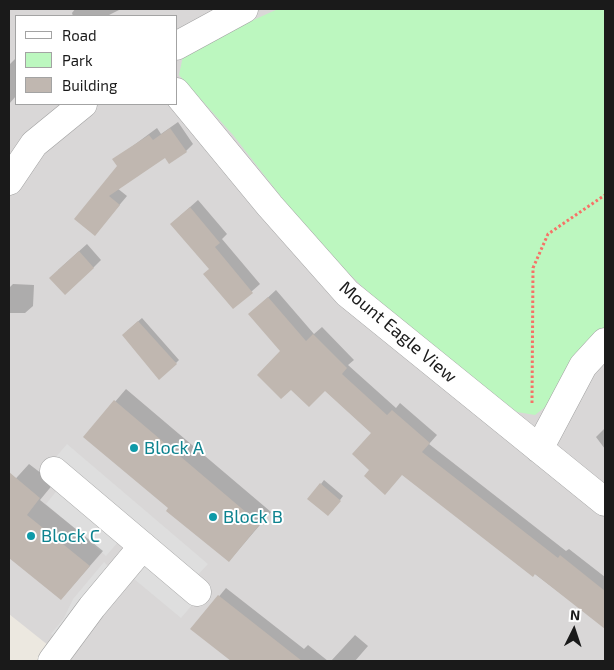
<!DOCTYPE html>
<style>
body{margin:0}
#map{position:relative;width:614px;height:670px;overflow:hidden;background:#ece8e0;font-family:"Exo 2",sans-serif}
canvas{display:block}
.frame{position:absolute;inset:0;border:10px solid #1a1a1a;pointer-events:none}
.legend{position:absolute;left:15px;top:15px;width:162px;height:90px;box-sizing:border-box;background:#fff;border:1px solid #a3a3a3;margin:0;padding:6px 9px;list-style:none;font-size:15px;color:#1a1a1a}
.legend li{display:flex;align-items:center;gap:10px;height:25px}
.legend b{width:25px;border:1px solid #a3a3a3}
.north{position:absolute;left:549px;top:605px;width:50px;height:50px;-webkit-text-stroke:4px #fff;paint-order:stroke;rotate:4deg;font-size:14px;font-weight:700;line-height:20px;text-align:center;color:#1a1a1a}
.north::after{content:'';display:block;margin:auto;width:18px;height:22px;background:#1a1a1a;clip-path:polygon(50% 0,100% 100%,50% 72%,0 100%)}
</style>
<div id="map">
<canvas width="614" height="670"></canvas>
<div class="frame"></div>
<ul class="legend">
<li><b style="height:6px;background:#fff"></b>Road</li>
<li><b style="height:14px;background:#bcf7bf"></b>Park</li>
<li><b style="height:14px;background:#c0b7b0"></b>Building</li>
</ul>
<div class="north">N</div>
</div>
<script>
const context = document.querySelector('canvas').getContext('2d');
context.lineJoin = 'round';
function fillPath(path, color) { context.fillStyle = color; context.fill(path, 'evenodd'); }
function trace(path, color, width, dash) { context.strokeStyle = color; context.lineWidth = width; context.lineCap = dash ? 'butt' : 'round'; context.setLineDash(dash || []); context.stroke(path); }
function drawText(font, color, halo, rows, align = 'center') {
  context.font = font + ' "Exo 2",sans-serif'; context.lineWidth = 4; context.setLineDash([]); context.textBaseline = 'middle'; context.strokeStyle = halo; context.fillStyle = color; for (const [text, x, y, turn = 0] of rows) {
    context.save(); context.translate(x, y); context.rotate((+turn || 0) * Math.PI / 180); context.textAlign = isNaN(turn) ? turn : align; if (halo) context.strokeText(text, 0, 0); context.fillText(text, 0, 0); context.restore();
  }
}
fillPath(new Path2D(`
 M9,9H605V661H68L9,614ZM16,16H176V104H16Z`), '#d9d7d7');
fillPath(new Path2D(`
 M278,9H605V327L583,348L549,404L535,415L517,412L388,312L314,239L233,135L179,75L184,51Z`), '#bcf7bf');
fillPath(new Path2D(`
 M67,444L208,564L195,578L55,458Z
 M58,489L119,541L106,556L46,504Z
 M104,562L110,568L57,639L51,634L64,618L73,599Z
 M145,566L193,604L181,618L134,579Z`), '#dedede');
fillPath(new Path2D(`
 M75,9H121L107,16H73L72,13Z
 M16,58V96L9,104V65Z
 M178,122L193,144L186,151L165,156L117,188L127,196L95,234L118,166L114,160L157,128L161,134Z
 M198,200L227,234L222,239L260,284L233,308L180,216Z
 M87,244L101,260L93,268L58,270Z
 M13,284L34,285L33,306L25,313H9V288Z
 M276,290L314,334L322,327L354,360L348,365L396,408L400,403L437,435L429,444L566,551L569,549L605,577V627L403,474L371,470L372,433L325,390L292,388L282,352L250,314Z
 M142,318L179,360L176,363L127,331Z
 M126,389L271,512L229,561L170,508L85,437Z
 M605,428V449L596,437Z
 M29,464L54,483L40,500L103,551L61,599L9,556V486Z
 M324,480L343,496L332,511L321,484Z
 M226,588L304,649L308,645L328,661H232L192,629Z
 M355,635L368,646L355,661H331Z`), '#0003');
fillPath(new Path2D(`
 M170,128L187,152L169,164L165,158L109,196L120,205L95,236L74,219L117,166L112,159L149,135L153,140Z
 M190,207L220,243L215,247L253,293L233,309L203,274L209,269L170,224Z
 M79,251L94,268L65,295L49,278Z
 M268,297L306,341L313,334L347,368L342,374L387,415L392,410L430,443L422,452L558,558L560,555L605,591V629L535,574L533,577L402,475L385,495L364,476L369,470L352,454L371,433L325,391L309,407L291,390L281,399L257,375L280,351L248,314Z
 M138,321L177,364L159,380L122,335Z
 M114,400L260,524L229,562L166,511L168,508L83,437Z
 M9,472L40,498L27,515L90,566L61,600L9,558Z
 M320,483L341,501L328,516L307,499Z
 M218,595L302,661H231L190,629Z`), '#c0b7b0');
const minor = new Path2D(`
 M176,46L244,9
 M176,92L270,206L347,293L605,502
 M9,181L34,144L83,104
 M539,449L583,366L605,342
 M54,471L197,592
 M52,661L92,607L143,546`);
trace(minor, '#a1a1a1', 29);
trace(new Path2D(`
 M532,403L533,268L548,234L605,195`), '#f67267', 3, [2.5, 2.5]);
trace(minor, '#fff', 28);
for (const [x, y, r, color] of [
 [134,448,5,"#0f9aa8"],
 [213,517,5,"#0f9aa8"],
 [31,536,5,"#0f9aa8"]
]) { const dot = new Path2D(); dot.arc(x, y, r, 0, 2 * Math.PI); context.fillStyle = color; context.fill(dot); trace(dot, '#fff', 2); }
drawText('18px', '#1a1a1a', '#fff', [
 ["Mount Eagle View",398,332,40]
]);
drawText('18px', '#0d838f', '#fff', [
 ["Block A",144,448],
 ["Block B",223,517],
 ["Block C",41,536]
], 'left');
</script>
